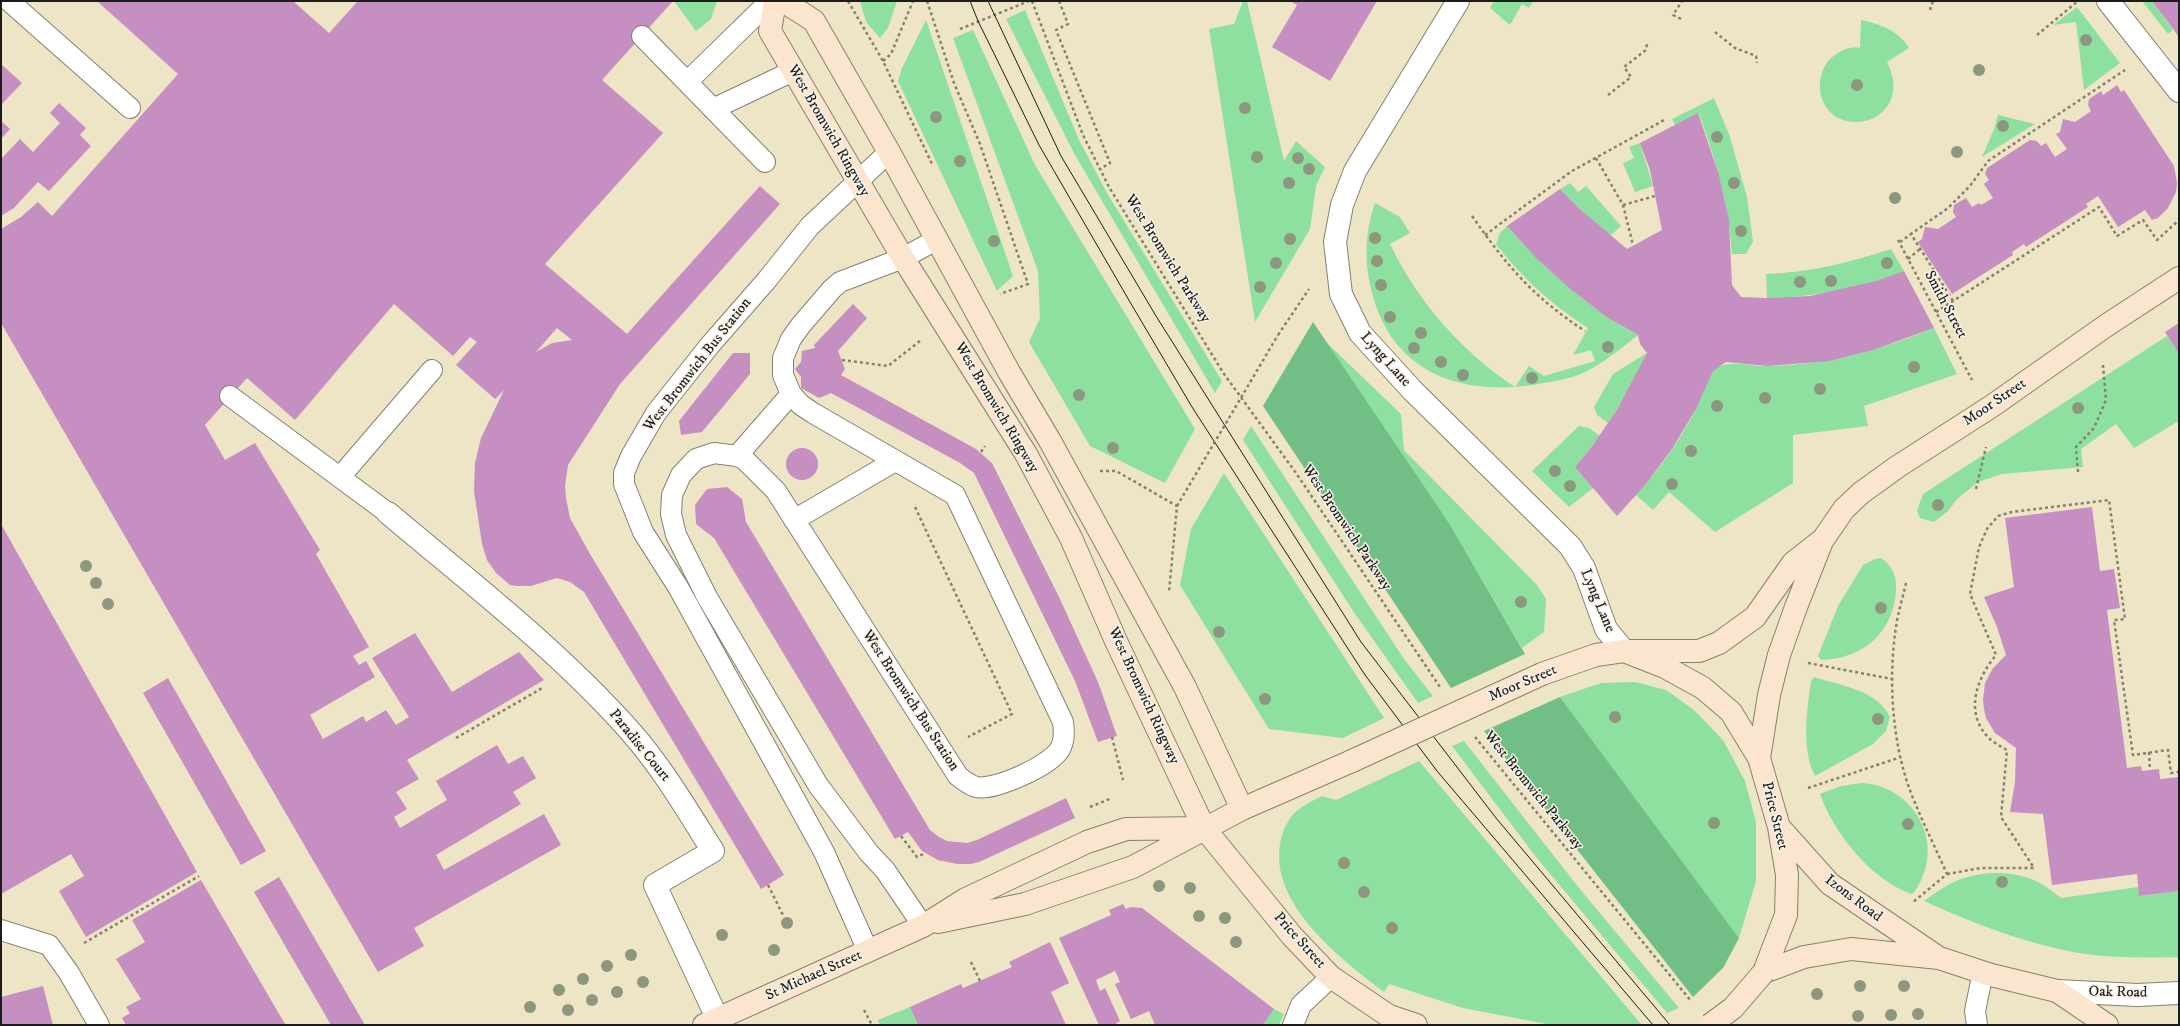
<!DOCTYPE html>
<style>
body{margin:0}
#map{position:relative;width:2180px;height:1026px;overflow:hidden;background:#eee4c6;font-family:"IM FELL DW Pica",serif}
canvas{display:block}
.frame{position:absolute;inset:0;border:2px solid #1c1c1c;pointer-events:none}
</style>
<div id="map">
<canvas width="2180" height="1026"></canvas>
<div class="frame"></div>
</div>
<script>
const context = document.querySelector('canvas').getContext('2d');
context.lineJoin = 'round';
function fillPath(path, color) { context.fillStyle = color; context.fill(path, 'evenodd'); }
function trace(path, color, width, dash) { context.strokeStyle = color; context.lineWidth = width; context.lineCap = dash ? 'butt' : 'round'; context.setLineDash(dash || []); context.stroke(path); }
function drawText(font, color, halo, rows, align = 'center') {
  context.font = font + ' "IM FELL DW Pica",serif'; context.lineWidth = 3; context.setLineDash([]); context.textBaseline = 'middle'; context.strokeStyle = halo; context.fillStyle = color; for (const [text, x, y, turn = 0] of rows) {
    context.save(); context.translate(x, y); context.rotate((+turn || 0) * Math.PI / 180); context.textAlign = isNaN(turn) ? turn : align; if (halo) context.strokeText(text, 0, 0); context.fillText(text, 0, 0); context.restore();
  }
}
fillPath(new Path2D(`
 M674,1H717L711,19L696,31Z
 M860,1H897L888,28L880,38L866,22Z
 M1243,1H1247L1284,161L1296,141L1325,167L1316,186L1310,229L1255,322L1209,29L1234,24Z
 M1494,1H1533L1529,8L1522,4L1510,25L1490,8Z
 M2142,1H2152L2173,30L2168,34Z
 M2077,7L2120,63L2084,90L2076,22L2053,25Z
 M1025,10L1079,140L1107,193L1222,381L1215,393L1075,155L1006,19Z
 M926,20L1013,276L997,291L898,81L902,68Z
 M1861,20C1880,24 1899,31 1909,48L1887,62C1918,125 1827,145 1820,90C1819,80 1822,69 1828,61C1836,53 1849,45 1860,48Z
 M973,30L1035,165L1195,429L1165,483L1090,446L1029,342L1040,318L1038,271L953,38Z
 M1714,98L1730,137L1747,197L1753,241L1746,254H1732C1729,205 1716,160 1699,114L1675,125L1672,119Z
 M1998,115L2035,124L1982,157L1994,129Z
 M1640,143L1653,186L1635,192L1623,163L1634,158L1629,147Z
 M1570,183L1578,192L1586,186L1621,226L1610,236L1581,210L1560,189Z
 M1375,203L1400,217L1410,233L1390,244C1417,301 1462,352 1515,387L1529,366L1544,376L1595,361L1591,350L1573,355L1588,328C1552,305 1522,278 1496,244L1500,233L1507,226C1546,270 1586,307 1638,335C1621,348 1603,364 1583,373C1567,380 1549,382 1533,385C1456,396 1390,370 1371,289C1364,259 1365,232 1375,203Z
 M1891,249L1904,271C1861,289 1813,297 1767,298L1766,274C1812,272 1848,263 1891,249Z
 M1934,328L1957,374L1864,406L1868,426L1793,435V483L1715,532L1669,492L1653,510L1636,495C1659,470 1678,443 1694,413C1699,403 1706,379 1712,372C1724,357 1752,367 1770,366C1828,364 1881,350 1934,328Z
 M2167,336L2179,354V424L2177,422L2134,448L2116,424L2081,449L2083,467L2002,474L1978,482L1957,499L1948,511L1934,522L1920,518L1917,511L1923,494Z
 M1326,342L1401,414L1404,450L1537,585L1546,599L1544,632L1522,648L1449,523Z
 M1647,353L1630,389L1608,423L1597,415L1594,407L1613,374Z
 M1251,426L1404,659L1433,696L1418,703L1353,611L1243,440Z
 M1579,426L1589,428L1600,436L1575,467L1593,488L1569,507L1532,471Z
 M1224,473L1384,718L1343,738L1269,729L1180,585L1191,529Z
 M1881,558C1892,565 1897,577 1896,590C1894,632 1863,659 1821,660L1818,656L1838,606L1863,565L1875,559Z
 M1814,677C1841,686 1876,689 1890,717L1886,731L1873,744L1815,776C1801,748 1807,711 1811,681Z
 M1635,682L1666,690L1694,710L1723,740L1745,781L1756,822V881L1739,938L1560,697L1601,683Z
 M1464,741L1579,888L1679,1008L1667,1013L1536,857L1452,746Z
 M1419,761L1641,1024L1552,1025L1463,1008L1389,984L1384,992C1341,959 1270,905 1280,844C1282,832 1288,817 1298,810C1305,804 1314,800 1322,796L1336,800Z
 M1862,783C1904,785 1936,825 1926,867C1923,875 1919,888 1912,894C1872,881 1833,832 1820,794L1822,793L1841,786Z
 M1991,873C2022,873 2037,878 2061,898L2138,887L2140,896L2179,891V957C2148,958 2116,958 2085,954C2029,945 1975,924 1924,901C1949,883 1960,876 1991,873Z
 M910,1007L918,1025H880L878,1020Z
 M1274,1009L1284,1014L1279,1025H1263Z`), '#8ee0a1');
fillPath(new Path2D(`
 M1313,322L1449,523L1525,654L1451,688L1263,406Z
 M1560,697L1739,938L1723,968L1693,997L1484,731Z`), '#72be87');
fillPath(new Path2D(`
 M97,1H293L329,33L358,1H673L602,80L663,133L545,264L627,334L760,186L780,204L620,384L568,465L565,486L566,498L570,518L590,554L784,875L761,889L584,592L570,582L557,578L531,586H517L510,585L496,573L487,560L482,544L474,491L475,463L481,438L504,390L495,399L456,365L477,342L470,337L453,356L394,304L295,420L247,378L205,425L225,460L255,443L320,550L316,554L369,647L353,656L359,665L366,661L375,677L310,715L323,739L363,716L366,722L386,710L396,725L409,717L372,658L415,633L452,692L519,652L544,680L407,760L419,779L396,792L407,809L394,817L400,828L447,800L436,781L497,745L508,764L523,756L536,778L513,792L521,804L436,855L444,870L544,814L561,845L414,928L424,946L378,972L1,323V229L21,217L38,202L52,216L178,74ZM557,328L572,340L552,343L536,352Z
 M1290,1H1377L1330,81L1272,47L1297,5Z
 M2152,1H2179V38L2176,33Z
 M1,64L22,83L1,105Z
 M2117,85L2121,92L2124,90L2174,166L2177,183L2176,192L2168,208L2158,218L2152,220L2145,210L2118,227L2098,196L2086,204L2088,207L2026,247L2024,244L2012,252L2013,255L1952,294L1918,242L1922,239L1925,227L1938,229L1956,217L1953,212L1954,205L1966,198L1972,207L1979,203L1981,205L1993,198L1984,184L1989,180L1985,174L1987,168L2030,140L2037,141L2041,146L2046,143L2055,157L2067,149L2056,134L2060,132L2063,119L2075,122L2091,111L2088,105L2089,99L2101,91L2103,95Z
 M59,103L86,128L80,135L91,146L49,191L38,182L14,208L1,216V157L2,158L20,139L33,152L60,123L50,113Z
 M1698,113L1719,175L1729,220L1732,285L1741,297L1767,298L1810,296L1876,281L1904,271L1934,328L1873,350L1829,361L1768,366L1726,362L1713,371L1696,409L1672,449L1646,484L1617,516L1575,467L1593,445L1618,408L1647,353L1640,344L1638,335L1605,316L1569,288L1536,258L1507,226L1560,189L1581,210L1627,249L1662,230L1650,170L1640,143Z
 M1,121L10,129L1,139Z
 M853,304L867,318L838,351L845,369L841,375L976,449L992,463L1059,597L1098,682L1117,736L1098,742L1075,681L974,473L960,463L831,393L819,398L801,388V377L795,369L801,362L802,351L815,348L814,345Z
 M2179,323V354L2165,332Z
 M733,353H750V374L702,432L681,435L679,421Z
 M786 464a16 16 0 1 1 32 0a16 16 0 1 1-32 0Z
 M727,487L742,499L746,522L930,830L939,837L947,841L967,843L977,840L1066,798L1075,818L979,862L971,864H957L938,860L922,851L908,832L895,839L714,538L696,524L695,505L707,489Z
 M2092,507L2100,571L2114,569L2120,608L2107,610L2127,768L2141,766L2142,771L2159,769L2160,779L2179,777V891L2139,896L2137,874L2052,885L2043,814L2010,812L2015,782L2016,748L1995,733L1986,718L1984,709L1983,700L1985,683L1993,668L2006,655L1997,627L1984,597L2014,587L2005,518Z
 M1,524L197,872L86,937L59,891L84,876L71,854L1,894Z
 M168,678L266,851L241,865L143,693Z
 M279,877L365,1025H331L254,892Z
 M201,880L282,1019L286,1025H126L122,1018L130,1013L126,1007L141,999L116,959L145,942L132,920Z
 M1123,904L1126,909L1131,907L1142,908L1274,1009L1263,1025H1155L1149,1011L1131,1019L1115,984L1120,982L1115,971L1096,980L1100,991L1105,988L1120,1021L1116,1023L1117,1025H1099L1059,938L1111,915L1109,910Z
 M1050,942L1069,983L1051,992L1066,1025H918L910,1007L961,984L963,988L1012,967L1009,962Z
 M43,986L53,1025H1V997Z`), '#c68fc1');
const lane = new Path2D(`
 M9,1L130,108
 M642,36L765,162
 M687,82L770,1
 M713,109L793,71
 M230,396L388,513
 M737,456L791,394
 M340,477L432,370
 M794,520L895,461
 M923,926L885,870L869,853L818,785L707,597L676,535L671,514L672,495L681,475L696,459L714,453L737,456L744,459L776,491L958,776C963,780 970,785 976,787C995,791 1051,765 1060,749C1065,740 1064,731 1063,722L955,495L813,413L801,405L791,394L783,375V358L791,339L801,325L832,289L840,282L903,258L936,240
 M1,930L49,945L69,973L99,1025
 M868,951L824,852L678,587L643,532L624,484V473L631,456L656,413L710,345L766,281L810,226L889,152
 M1293,1025L1301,1005L1331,977
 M1977,1025L1975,1011L1983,972`);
const street = new Path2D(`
 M1458,1L1355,171L1342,205L1335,242L1341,294L1360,333L1413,391L1570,546L1584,568L1606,629L1624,651
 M2108,1L2179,91
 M388,513C471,583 558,650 630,731C662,767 687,810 713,851L655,885L718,1020
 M2057,991L2137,995L2179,993`);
const secondary = new Path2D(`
 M775,1L770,31L903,258L1026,454L1071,538L1116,641L1204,828L1292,936L1331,977L1389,1016L1416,1025
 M783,1L814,21L889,152L1009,372L1050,441L1185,687L1242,809
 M1624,651L1665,667L1703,688L1731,712L1759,758L1779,827L1787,875L1786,915L1764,972
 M1542,674L1596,655L1624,651H1699L1719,643L1755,617L1793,563L1821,541
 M1759,758L1769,695L1779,655L1796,607L1822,541L1844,509L1861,493L1897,467L1992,406L2107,325L2179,278
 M1779,827L1830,884L1936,956
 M938,922L1025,904L1133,867L1242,809L1352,761
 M1764,972L1804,957L1851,949L1939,958L1991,975L2057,991L2107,1025
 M704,1025L923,926L966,899L1087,842L1126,829L1204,828`);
trace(lane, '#858071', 22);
trace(street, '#858071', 24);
trace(secondary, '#858071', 24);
trace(new Path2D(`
 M848,1L883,61L933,166
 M927,1L954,83L980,144L1028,284L1000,294
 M1032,1L1083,135L1109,187L1224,374L1296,473L1440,687
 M1059,1L1068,24L1056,30L1110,163L1100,169
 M1930,10L1933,1
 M1681,19L1673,15L1682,1
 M960,29L1029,1
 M1715,32L1735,48L1756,56L1757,63
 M2037,35L2078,1
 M883,61L891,54L913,1
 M1608,95L1631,77L1624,67L1646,50L1647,44
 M1596,158L1623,205L1633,245
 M1623,205L1655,196
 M1472,216C1507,266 1533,297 1585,331
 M1485,235L1572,171L1666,119
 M1898,240L1972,380
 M1900,242L1911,234
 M1908,259L1920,249
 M1953,301L1911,234L1948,208L1970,186L1988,161L2125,70
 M1936,312L2099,207L2117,236L2143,220L2157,240L2179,220
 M1278,335L1309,289
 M842,360L888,366L920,341
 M981,452L985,446
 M1100,471H1116L1177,506L1169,592
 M2078,472L2076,447L2094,428L2106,400L2103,365
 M1976,489L1986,447
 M915,507L1012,714L968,737
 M1906,583C1903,597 1898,612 1896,627C1888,679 1892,744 1911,793C1922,821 1935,847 1947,874L1912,903
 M1808,663L1892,679
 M1112,737L1123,780
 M1475,737L1691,1001
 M456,738L544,687
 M2149,752L2150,770
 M1808,788L1901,757
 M1090,807L1112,798
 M901,836L917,857L925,853
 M1947,874L1981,868H2034L2001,817L2007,750C2000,746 1992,742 1987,736C1964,710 1978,677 1996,655L1970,594L1979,547L1987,529L1998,516L2012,512L2109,500L2125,619L2114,620L2133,755L2168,750L2171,773L2179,772
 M768,885L784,917
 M84,943L199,876
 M971,962L980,981
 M864,1010L872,1025`), '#858071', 2.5, [3, 3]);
trace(lane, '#fff', 20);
trace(street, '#fff', 22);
trace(secondary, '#fce5cf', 22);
trace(new Path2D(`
 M970,1L978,21L1039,145L1130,302L1192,407L1365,675L1437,771L1653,1025
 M988,1L1061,156L1156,316L1361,642L1496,818L1670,1025`), '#1c1c1c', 1);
const secondaryBridge = new Path2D(`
 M1352,761L1542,674
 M1710,1025L1733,1008L1764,972`);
trace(secondaryBridge, '#858071', 24, []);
trace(new Path2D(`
 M1177,506L1278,335`), '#858071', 2.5, [3, 3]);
trace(secondaryBridge, '#fce5cf', 22);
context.fillStyle = '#8d967e';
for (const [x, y] of [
 [2086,40],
 [1979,70],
 [1857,85],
 [1245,108],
 [936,117],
 [2003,126],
 [1717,137],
 [1957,152],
 [1257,157],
 [1298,158],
 [960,161],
 [1309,169],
 [1289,183],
 [1734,183],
 [1895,198],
 [1741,231],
 [1375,238],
 [1290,239],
 [994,241],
 [1377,261],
 [1276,263],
 [1887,263],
 [1831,281],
 [1800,282],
 [1381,285],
 [1260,287],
 [1390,317],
 [1421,333],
 [1608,347],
 [1414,348],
 [1441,362],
 [1914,367],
 [1463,375],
 [1532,378],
 [1820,389],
 [1079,395],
 [1765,398],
 [1717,406],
 [2078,408],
 [1113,448],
 [1691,451],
 [1555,471],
 [1672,484],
 [1570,486],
 [1938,505],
 [86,566],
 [96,583],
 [1521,602],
 [108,604],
 [1881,608],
 [1219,632],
 [1265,699],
 [1615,717],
 [1878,719],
 [1714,823],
 [1908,824],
 [1344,863],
 [2002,882],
 [1159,886],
 [1190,888],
 [1364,892],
 [1199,916],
 [1225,918],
 [787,923],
 [1392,928],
 [722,935],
 [1236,942],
 [774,950],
 [631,955],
 [607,966],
 [583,979],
 [643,982],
 [1860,986],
 [1904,986],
 [559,990],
 [617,992],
 [1817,994],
 [592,1000],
 [530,1007],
 [568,1010],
 [1918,1014],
 [1891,1015],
 [1858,1016]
]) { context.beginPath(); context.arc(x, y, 6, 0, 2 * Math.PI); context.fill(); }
drawText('15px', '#1c1c1c', '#f7f3e8', [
 ["West Bromwich Ringway",828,131,60],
 ["West Bromwich Parkway",1167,259,58],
 ["Smith Street",1945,305,62],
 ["Lyng Lane",1385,360,48],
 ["West Bromwich Bus Station",698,365,-52],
 ["Moor Street",1995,403,-34],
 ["West Bromwich Ringway",996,408,59],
 ["West Bromwich Parkway",1346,528,56],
 ["Lyng Lane",1597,601,67],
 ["Moor Street",1523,684,-23],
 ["West Bromwich Ringway",1143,696,65],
 ["West Bromwich Bus Station",910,701,57],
 ["Paradise Court",639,746,51],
 ["West Bromwich Parkway",1533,791,51],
 ["Price Street",1774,816,76],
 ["Izons Road",1853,899,37],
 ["Price Street",1299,941,48],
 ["St Michael Street",814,976,-24],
 ["Oak Road",2118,993,1]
]);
</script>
